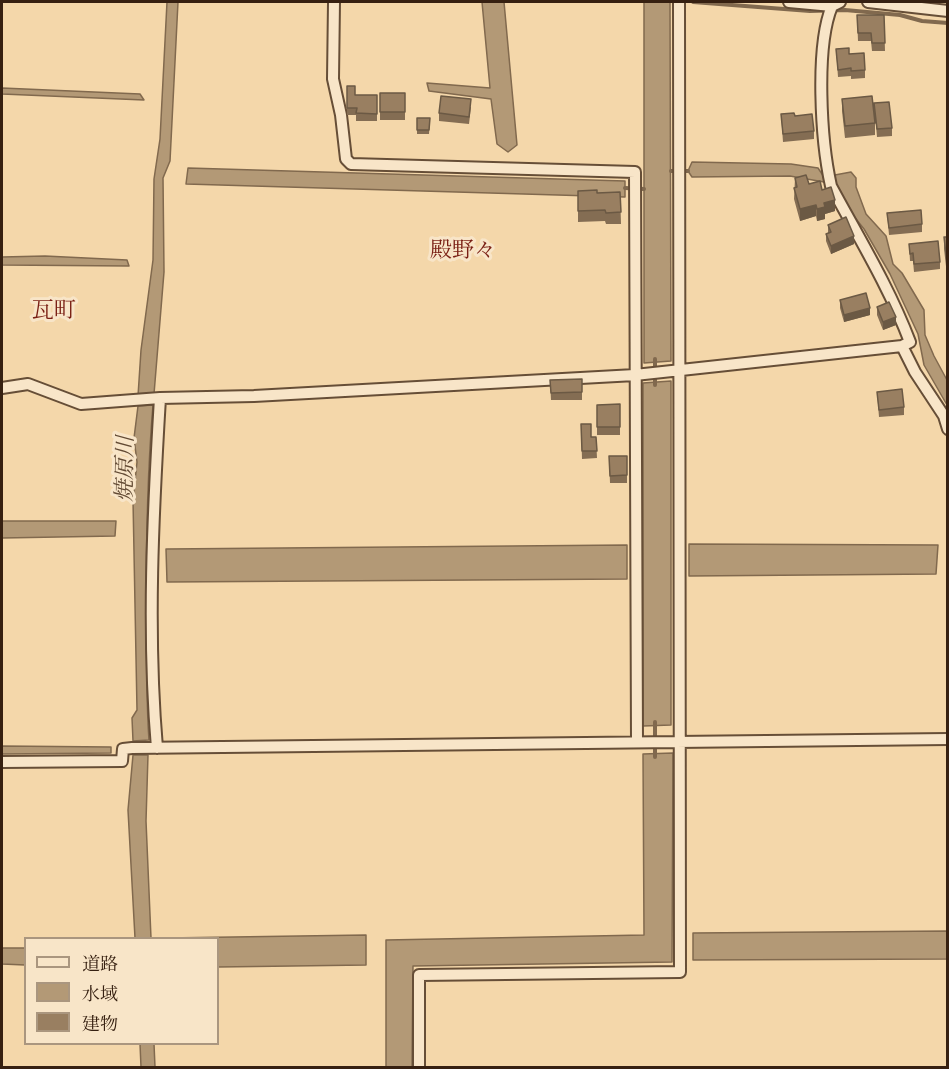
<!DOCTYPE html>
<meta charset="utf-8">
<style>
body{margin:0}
#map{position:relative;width:949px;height:1069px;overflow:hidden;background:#f4d7aa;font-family:"IM FELL Double Pica","Noto Serif JP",serif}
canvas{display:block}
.frame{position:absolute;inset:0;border:3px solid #362011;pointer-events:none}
.legend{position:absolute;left:24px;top:937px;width:195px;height:108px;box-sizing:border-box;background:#f8e5c8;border:2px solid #aa967f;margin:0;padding:8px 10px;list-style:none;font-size:18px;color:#362011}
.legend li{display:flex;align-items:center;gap:12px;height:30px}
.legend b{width:30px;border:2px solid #aa967f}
</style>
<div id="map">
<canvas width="949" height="1069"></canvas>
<div class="frame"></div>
<ul class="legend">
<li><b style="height:8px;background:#f8e5c8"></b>道路</li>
<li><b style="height:16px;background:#b39976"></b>水域</li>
<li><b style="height:16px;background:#997f61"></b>建物</li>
</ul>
</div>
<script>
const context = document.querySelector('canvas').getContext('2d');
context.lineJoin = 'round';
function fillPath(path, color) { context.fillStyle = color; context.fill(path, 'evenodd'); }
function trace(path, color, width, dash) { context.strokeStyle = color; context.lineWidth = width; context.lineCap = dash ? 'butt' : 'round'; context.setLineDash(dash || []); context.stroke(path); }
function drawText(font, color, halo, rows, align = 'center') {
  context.font = font + ' "IM FELL Double Pica","Noto Serif JP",serif'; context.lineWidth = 6; context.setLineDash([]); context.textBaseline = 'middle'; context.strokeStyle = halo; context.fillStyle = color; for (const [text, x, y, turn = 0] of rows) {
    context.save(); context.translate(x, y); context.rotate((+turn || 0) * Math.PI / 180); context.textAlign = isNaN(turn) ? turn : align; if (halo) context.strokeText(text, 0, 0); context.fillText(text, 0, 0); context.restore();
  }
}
const water = new Path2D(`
 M167,2H178L170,161L163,178L164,272L154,394L138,396L141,350L153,260L154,179L160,139Z
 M482,2H504L517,145L508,152L497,144L491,99L429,91L427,83L490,88Z
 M644,2H670L671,361L644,363Z
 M2,88L140,94L144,100L2,94Z
 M692,162L791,164L818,168L824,177L851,172L856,178V187L866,214L886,236L893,264L902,273L924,310L925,335L934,356L947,380V405L924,365L918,334L890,274L864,229L852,214L835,181L824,182L790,176L692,177L688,171Z
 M188,168L625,181V197L186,184Z
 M45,256L127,260L129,266L2,265V257Z
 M671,381V725L643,726V383Z
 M153,405C147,475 146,546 146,616C147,657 146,699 149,740L133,741L132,718L137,710L133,500L137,462L134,438L138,406Z
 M2,521H116L115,536L2,538Z
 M689,544L938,545L936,574L689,576Z
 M627,545V579L167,582L166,549Z
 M2,746L111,747V753L2,754Z
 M673,753L672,962L413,966L412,1067H386V940L644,935L643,754Z
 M133,755H148L146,821L151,938H135L128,810Z
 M947,931V959L693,960V933Z
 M366,935V965L218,967V938H166Z
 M2,948H25V965L2,964Z
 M140,1044H154L155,1067H141Z`);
fillPath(water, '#b39976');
trace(water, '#81694e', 1.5);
trace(new Path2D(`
 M693,2L810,11L845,10L900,15L922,21L948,23
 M671,171H688
 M625,188L644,189
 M655,385V359
 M655,757V722`), '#81694e', 4);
const street = new Path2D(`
 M334,2L333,79L341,115L346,159L351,164L635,172L637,742
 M789,2L832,6L840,2
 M868,2L948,11
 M902,346L915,372L944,416L948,429
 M2,388L28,384L81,404L160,398L254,396L635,375L902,346L910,342C889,287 859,238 831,186C821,141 815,47 832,6
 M157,748C147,632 153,514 160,398
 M2,762L122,761L123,749L132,748L948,739
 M419,1068V975L680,972L679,2`);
trace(street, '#664e37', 14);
trace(street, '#f8e5c8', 10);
fillPath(new Path2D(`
 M857,15H884L885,51H872L871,41H858Z
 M836,49L849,54L865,70V78L851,79V76L838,77Z
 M347,86L355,95H377V121H356V115H347Z
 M380,93H405V120H380Z
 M842,99L875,123V135L845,138L842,111Z
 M874,103L892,128V136L877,137Z
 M471,107L469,124L439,121V113Z
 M781,114L795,116L814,131V139L783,142Z
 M417,118H430L429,134H417Z
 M795,178L822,190L835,211L825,214V219L817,221L816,216L800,221L794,199Z
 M578,191L597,193L620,192L621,224H606L605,221L578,222Z
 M887,213L922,224V232L889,235Z
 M828,225L854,244L831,254L826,241V234L828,233Z
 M944,237H948V275H947L944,249Z
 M909,244L940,262V269L914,272L913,261H910Z
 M840,300L870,315L844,322L840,308Z
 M877,307L896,325L883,330L877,315Z
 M582,379V400H551L550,380Z
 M877,392L904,407V415L879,417Z
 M620,404V435H597V405Z
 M581,424L591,437H596L597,458L582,459Z
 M609,456H627V483H610Z`), '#846d53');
fillPath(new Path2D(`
 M835,200V211L825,214V219L817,221V209L824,203Z
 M816,205V216L800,221V209Z
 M854,236V244L831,254V246Z
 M870,308V315L844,322V315Z
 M896,317V325L883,330V322Z`), '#6b5944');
const building = new Path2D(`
 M857,15H884L885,43H872L871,33H858Z
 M849,48V54L864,53L865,70L851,71V68L838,70L836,49Z
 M347,86H355V95H377V114L356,113L357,108H347Z
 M380,93H405V112H380Z
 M441,96L471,99L469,117L439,113Z
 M872,96L875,123L845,126L842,99Z
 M889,102L892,128L877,129L874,103Z
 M794,113L795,116L812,114L814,131L783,134L781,114Z
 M417,118H430L429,130H417Z
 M806,175L809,184L820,181L822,190L831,187L835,200L824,203L825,207L817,209L816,205L800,209L794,188L797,187L795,178Z
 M597,190V193L620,192L621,212L606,213L605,210L578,211V191Z
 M921,210L922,224L889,228L887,213Z
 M846,217L854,236L831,246L826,234L831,232L828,225Z
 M944,237H948V263H947Z
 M938,241L940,262L914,264L913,253L910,254L909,244Z
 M866,293L870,308L844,315L840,300Z
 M889,302L896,317L883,322L877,307Z
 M582,379V392L551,393L550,380Z
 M902,389L904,407L879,410L877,392Z
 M620,404V427H597V405Z
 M581,424H591V437H596L597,451H582Z
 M609,456H627V475L610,476Z`);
fillPath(building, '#997f61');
trace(building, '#6b5944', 1.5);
drawText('22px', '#7a1f14', '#f8e5c8', [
 ["殿野々",463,252],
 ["瓦町",54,312]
]);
drawText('italic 22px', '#624a34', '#f8e5c8', [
 ["焼原川",127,469,-89]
]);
</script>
